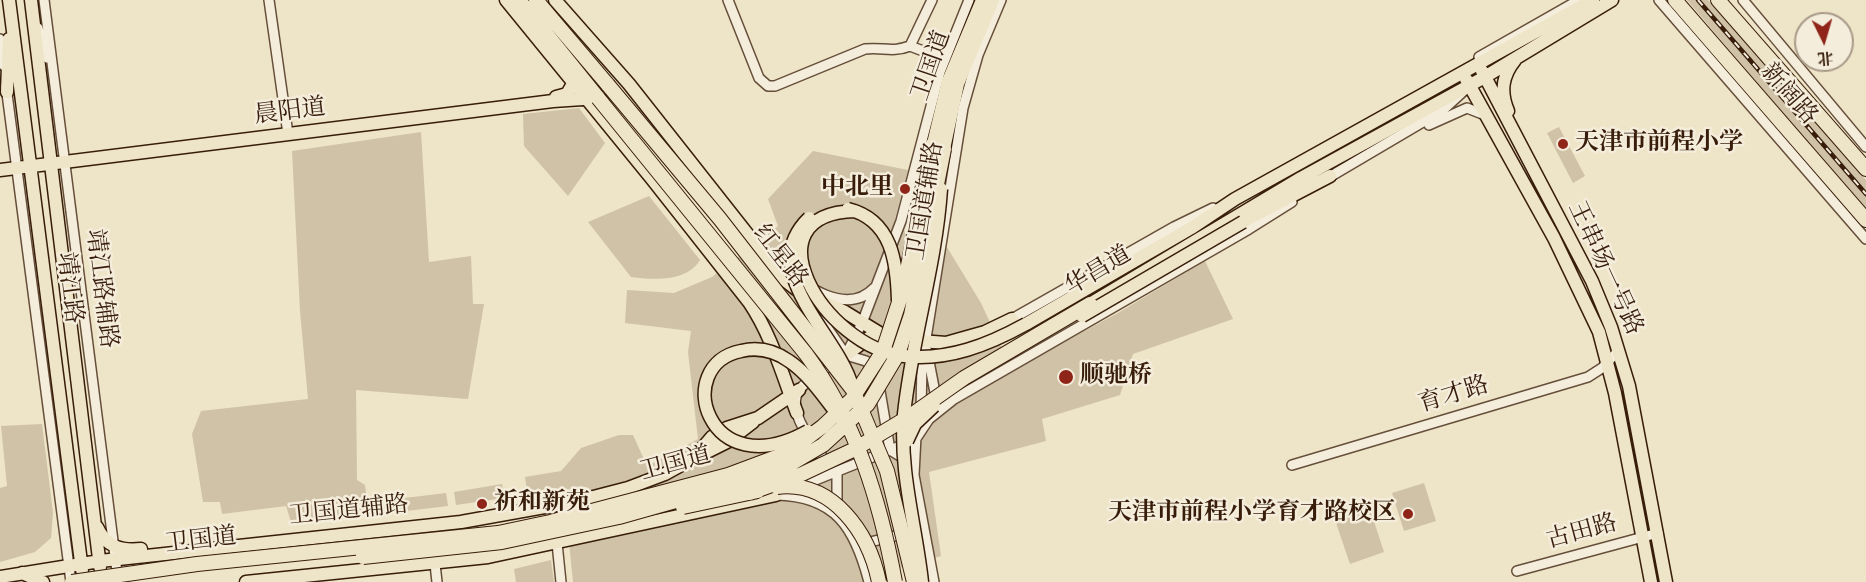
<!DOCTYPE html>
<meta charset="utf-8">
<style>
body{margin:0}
#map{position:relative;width:1866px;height:582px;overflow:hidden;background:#eee4c7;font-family:"IM FELL DW Pica","Noto Serif SC",serif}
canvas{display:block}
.north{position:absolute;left:1794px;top:12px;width:60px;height:60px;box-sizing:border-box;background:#f4eddb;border:2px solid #a99a88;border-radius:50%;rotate:175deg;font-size:16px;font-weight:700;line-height:24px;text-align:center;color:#381d0b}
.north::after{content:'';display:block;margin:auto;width:21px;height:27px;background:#8f2418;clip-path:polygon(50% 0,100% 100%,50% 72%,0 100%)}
</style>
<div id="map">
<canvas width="1866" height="582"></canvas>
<div class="north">北</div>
</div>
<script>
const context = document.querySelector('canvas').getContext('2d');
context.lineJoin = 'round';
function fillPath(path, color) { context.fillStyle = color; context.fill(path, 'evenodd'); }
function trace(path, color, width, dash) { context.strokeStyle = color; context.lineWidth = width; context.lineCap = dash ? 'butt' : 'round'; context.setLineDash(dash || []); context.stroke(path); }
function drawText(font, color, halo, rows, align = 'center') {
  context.font = font + ' "IM FELL DW Pica","Noto Serif SC",serif'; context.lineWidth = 5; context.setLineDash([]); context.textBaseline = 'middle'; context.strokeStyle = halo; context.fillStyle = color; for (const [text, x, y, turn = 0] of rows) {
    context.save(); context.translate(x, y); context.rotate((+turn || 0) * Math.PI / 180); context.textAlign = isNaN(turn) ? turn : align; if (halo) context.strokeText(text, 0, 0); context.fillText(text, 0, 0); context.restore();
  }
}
fillPath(new Path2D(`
 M1687,0H1708L1866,180V211Z
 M579,108L605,143L568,196L524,146L523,114Z
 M1559,127L1585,176L1573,183L1547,133Z
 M421,132L429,262L471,256L473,304H484L468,399L356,390L357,480L365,485L369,515L291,522L286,506L222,514L220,502H203L192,434L201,411L308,399L300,311L292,151Z
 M813,151L908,170L893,227L945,244L981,303L1012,370L1118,313L1205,261L1233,319L1133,354L1120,395L1042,419L1046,441L929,472L941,556L875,575L864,582H573L568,532L529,502L525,477L561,471L581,448L619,435H633L647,466L698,439L688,352L691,331L625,323L627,290L674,293L712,277L778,226L768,199Z
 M649,196L700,260C687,282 654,280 631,277L588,222Z
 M42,424L53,513L51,538L35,552L0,562V488L7,486L1,426Z
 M1424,483L1436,521L1404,531L1392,493Z
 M502,484L504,498L456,505L454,492Z
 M446,493L448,506L381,514L380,501Z
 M1367,500L1384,552L1350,564L1332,511Z
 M551,560L554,582H516L514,569Z`), '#cfc2a7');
const minor = new Path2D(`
 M44,0L118,580
 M269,0L288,134
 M728,0L759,78L768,86H775L865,49C884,47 891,53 910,46
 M932,0L910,46L944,59
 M1659,0L1866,239
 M1743,0L1866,147
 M38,28L47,58
 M0,39L4,66
 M1479,57L1579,0
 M6,86L71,582
 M1429,125L1467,108L1485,115
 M1326,179L1443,110L1467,88
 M773,262C799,281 845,319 874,288
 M817,313L846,355
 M1012,319L1174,227L1213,208
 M927,351L937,403
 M847,353L862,323L901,221L940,72L969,0
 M879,385L890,450L908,461
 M921,411L922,363L963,108L978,55L1001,0
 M916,436L914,475L934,582
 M828,465C817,448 783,410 800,389C811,376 832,365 846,355L866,361L875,372
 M1292,465L1588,377L1602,368L1619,350
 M837,472V508
 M798,487L915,440L929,419L954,399L1249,229L1292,202
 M776,495C836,496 855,528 869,582
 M557,543L561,582
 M862,544L907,533
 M435,564L437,582
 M1517,571L1658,533`);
const major = new Path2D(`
 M9,0L82,570
 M31,0L100,567
 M506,0L652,179L749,302C772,336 782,374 797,413
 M555,0L629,84L782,278L796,289L845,312L886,337
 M1482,71L1592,281L1611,327L1629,386L1666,582
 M1466,79L1554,238L1599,332L1615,393L1651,582
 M7,92L9,39
 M556,97L567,94L574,82
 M1508,111C1500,92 1502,76 1515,60
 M933,144L948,81L982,0
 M944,149L958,84L993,0
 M0,170L553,101L598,98
 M1244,221L1330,176
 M1090,304L1301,178L1483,78L1612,0
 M1026,324L1193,227L1235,199L1593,0
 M846,355L870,337L946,343L985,332L1012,319
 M699,456L727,442L753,422
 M97,527C106,547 121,551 141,549
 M22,573L43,582
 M0,577L100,561L461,522L578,501L628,488L665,474L694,458L712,437L727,428L758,418L799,390
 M246,582L488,557L776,495`);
const highway = new Path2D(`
 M519,0L598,98
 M536,0L608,85
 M1675,0L1866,220
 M1718,0L1866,169`);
trace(minor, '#664f3a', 12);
trace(major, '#381d0b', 15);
trace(highway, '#381d0b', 16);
trace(minor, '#f4eddb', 9);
trace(major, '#eee4c7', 12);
trace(highway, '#eee4c7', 14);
const rail = new Path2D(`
 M1698,0L1866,194`);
trace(rail, '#381d0b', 4.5);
trace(rail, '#f4eddb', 2, [7]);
const majorBridge = new Path2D(`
 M848,209C892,220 897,262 898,301
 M855,211C746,214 823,347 904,356C948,361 988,345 1026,324
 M809,218C754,271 838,334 852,386
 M1082,316L1243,222
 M808,431C707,488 671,365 741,351C758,347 775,351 789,361C810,375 826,400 841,419
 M907,441L915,424L934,406
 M922,582C916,526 899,471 904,414C912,338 936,265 941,189`);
const highwayBridge = new Path2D(`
 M608,85L720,219L853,390L887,471L914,582
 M598,98L806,354C856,421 880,501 895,582
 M777,487C833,480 869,533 879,582
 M750,493L802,474L855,449L910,416L964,378L1090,304
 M683,507L758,491
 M363,557L502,542L619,517L757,478L782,469L823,445L868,404L898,354L911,315L944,149
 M72,582L197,564L498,533L550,522L728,475L787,453L822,427L852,399L883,351L903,290L933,144`);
trace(majorBridge, '#381d0b', 15, []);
trace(highwayBridge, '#381d0b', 16, []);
trace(majorBridge, '#eee4c7', 12);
trace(highwayBridge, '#eee4c7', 14);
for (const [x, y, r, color] of [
 [1563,144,6,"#8f2418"],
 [905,189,6,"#8f2418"],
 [1066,377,8,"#8f2418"],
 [482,504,6,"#8f2418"],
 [1408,514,6,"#8f2418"]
]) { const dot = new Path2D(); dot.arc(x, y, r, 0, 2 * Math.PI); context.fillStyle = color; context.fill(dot); trace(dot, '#f4eddb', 2); }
drawText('24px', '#381d0b', '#f4eddb', [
 ["卫国道",933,66,-71],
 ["新阔路",1788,95,49],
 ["晨阳道",290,113,-7],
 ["卫国道辅路",927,201,-81],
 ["红星路",779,257,52],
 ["王串场一号路",1604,269,65],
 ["华昌道",1099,272,-31],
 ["靖江路",68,288,83],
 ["靖江路辅路",100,289,83],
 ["育才路",1454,396,-17],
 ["卫国道",676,465,-15],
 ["卫国道辅路",349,512,-6],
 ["古田路",1582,533,-15],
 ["卫国道",201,542,-7]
]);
drawText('bold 24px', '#381d0b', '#f4eddb', [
 ["天津市前程小学",1575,144],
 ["中北里",893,189,"right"],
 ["顺驰桥",1080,377],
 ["祈和新苑",494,504],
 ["天津市前程小学育才路校区",1396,514,"right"]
], 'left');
</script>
